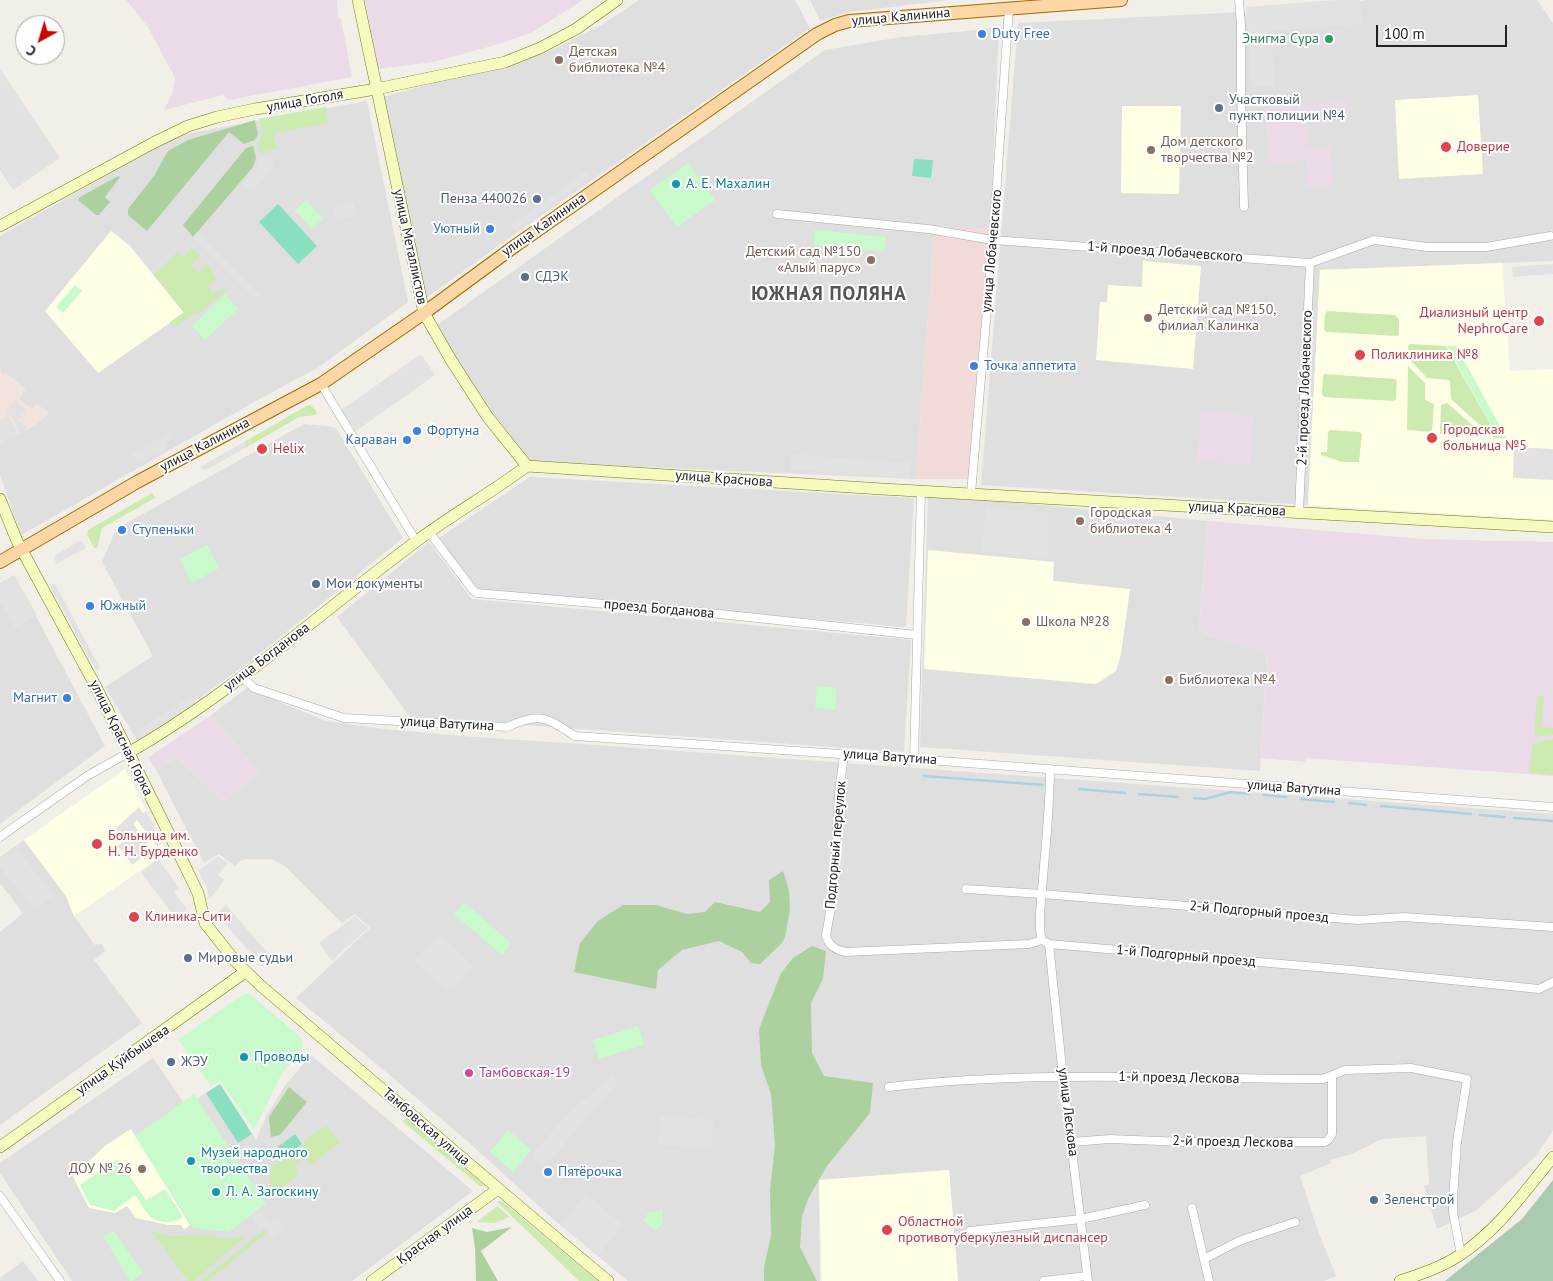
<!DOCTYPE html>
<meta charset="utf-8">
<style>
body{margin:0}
#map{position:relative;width:1553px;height:1281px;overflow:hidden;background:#f2efe9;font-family:"PT Sans",sans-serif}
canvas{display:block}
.north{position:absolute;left:15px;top:15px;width:50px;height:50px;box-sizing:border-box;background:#fff;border:1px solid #a7a7a7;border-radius:50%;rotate:219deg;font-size:14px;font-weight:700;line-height:20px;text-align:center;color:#222}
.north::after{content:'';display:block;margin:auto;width:18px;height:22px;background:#d40000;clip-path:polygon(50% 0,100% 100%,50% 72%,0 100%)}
.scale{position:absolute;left:1376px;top:25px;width:131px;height:22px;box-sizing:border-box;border:2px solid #222;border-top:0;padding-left:6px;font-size:15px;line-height:18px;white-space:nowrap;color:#222;-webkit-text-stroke:4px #fff;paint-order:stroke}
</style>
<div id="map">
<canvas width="1553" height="1281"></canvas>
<div class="north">С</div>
<div class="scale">100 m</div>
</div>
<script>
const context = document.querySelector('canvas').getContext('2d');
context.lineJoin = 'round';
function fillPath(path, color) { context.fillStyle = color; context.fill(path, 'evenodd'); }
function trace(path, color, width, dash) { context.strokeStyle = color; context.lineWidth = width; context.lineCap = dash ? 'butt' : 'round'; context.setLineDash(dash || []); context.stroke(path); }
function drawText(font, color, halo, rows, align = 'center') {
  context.font = font + ' "PT Sans",sans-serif'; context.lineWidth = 4; context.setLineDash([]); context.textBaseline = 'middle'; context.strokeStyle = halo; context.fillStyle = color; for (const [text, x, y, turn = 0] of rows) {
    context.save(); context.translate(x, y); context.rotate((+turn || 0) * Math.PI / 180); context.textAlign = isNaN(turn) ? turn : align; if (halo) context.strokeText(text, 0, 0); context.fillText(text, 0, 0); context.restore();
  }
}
fillPath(new Path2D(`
 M639,0H795L810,28L515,234L426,298L383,97L552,50L603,24Z
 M810,0H948L850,12L820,21Z
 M1368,0H1537L1553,23V261L1320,270L1308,505L981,485L1018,23L1245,12L1247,18Z
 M999,28L990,229L935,226L916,479L529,462L456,362L437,325L825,50L901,37Z
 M367,101L408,302L319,367L263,397L21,535L0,475V236L163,143L185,134Z
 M304,424L335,427L403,538L248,663L138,742L105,687L153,656L102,562L116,529Z
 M530,477L914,498L906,627L477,590L439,538Z
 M928,494L1208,521L1199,628L1211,637L1267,652L1260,771L920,747Z
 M429,542L472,599L911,640L904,752L410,717L337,617Z
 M14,575L105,746L0,824V583Z
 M255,682L277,701L326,721L385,729L461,736L610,746L1553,814V1130L1536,1156L1477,1210L1437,1229L1424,1186L1429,1184L1426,1136L1382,1139L1352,1154L1330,1160L1331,1163L1300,1176L1317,1228L1336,1276L1324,1281H958L949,1170L819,1180L820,1281H628L553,1219L466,1140L380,1067L296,998L370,928L355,914L342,923L286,867L271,859H246L240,861L235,866L219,854L204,863L156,770L177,757L223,801L260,774L211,715Z
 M24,840L66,896L74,916L95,945L102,944L105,951L94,960L142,1023L0,1125V932L23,913L0,883V857Z
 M311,1055L473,1191L352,1281H72L0,1173V1163L153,1058L186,1106L220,1084L256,1140L266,1117L284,1087Z
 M23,1261L38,1281H0V1278Z`), '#e0dfdf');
fillPath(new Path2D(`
 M935,226L990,229L972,479H916Z`), '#f2dad9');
fillPath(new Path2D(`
 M126,0H337L338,18L339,19H341L352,77L229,100L223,95L164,110L173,92L175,78L148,27Z
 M365,0H583L531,33L499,44L433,62L378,69Z
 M1347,101L1348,115L1306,120L1308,147H1330L1332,186L1308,187L1306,160L1270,164L1264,108Z
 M1201,412L1254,416L1250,465L1197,461Z
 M1208,521L1423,539L1553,542V776L1305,758V762L1261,758L1267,652L1211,637L1199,628Z
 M211,715L260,774L223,801L177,757L156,770L148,758Z`), '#ebdbe8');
fillPath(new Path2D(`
 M1478,95L1483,174L1399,179L1395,100Z
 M1122,106H1181L1179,194L1121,193Z
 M111,231L130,246L184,313L98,373L45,311Z
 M1143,261L1201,266L1193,369L1096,360L1100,302H1107L1108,285L1142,287Z
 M1502,263L1510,371L1553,369V520L1308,505L1320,270Z
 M928,550L1054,562L1053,581L1130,589L1121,654L1116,671L1096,684L924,669Z
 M125,769L167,852L74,916L66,896L24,840Z
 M131,1129L190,1225L184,1230L181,1225H168L136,1218L127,1206L115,1213L89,1208L77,1185L73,1176L106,1145Z
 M949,1170L958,1281H822L819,1180Z`), '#ffffe5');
fillPath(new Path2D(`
 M0,367L2,374L5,372L26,389L19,399L31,408L37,404L49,413L35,426L0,443Z`), '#f3e3dd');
fillPath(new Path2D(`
 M326,107L328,123L274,133L277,149L261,153L258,150L257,144C265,137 262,129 259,119Z
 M192,248L200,256L191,266L198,273L207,264L217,279L208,286L213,294L223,288L226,291L197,315L195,313L174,327L170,322L184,312L154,275L177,252L183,258Z
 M1327,311L1395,315L1399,320V335L1397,336L1326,332L1324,329L1325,314Z
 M1410,344L1446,346L1498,438H1494L1451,399L1450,382L1449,380L1427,378L1409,359L1408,346Z
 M1408,366L1425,383V400L1434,404L1432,432L1407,430Z
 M1324,374L1395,379L1397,381L1396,399L1394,401L1324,397L1322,394L1323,376Z
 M1447,403L1484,435L1485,436L1440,434L1441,405Z
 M308,405H311L317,412L316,415L299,417L247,447L244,442Z
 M1330,430L1360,432L1362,434L1359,462H1342L1321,455V452H1327L1328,432Z
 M152,493L155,498L102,528L98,546L97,548H94L87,534L88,530Z
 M1542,695L1544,698L1541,727L1553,728V735L1536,737L1534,735L1537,697L1538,696Z
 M1553,739V775L1529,773L1532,745L1534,743Z
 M406,1119H409L483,1184L481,1187L402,1121Z
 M326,1125L340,1143L310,1165L305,1158L294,1166L299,1174L269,1196L270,1176L275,1162L285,1160L305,1144L304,1141Z
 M500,1201L503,1202L598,1281H579L497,1202Z
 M497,1206L510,1217L494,1223L477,1222Z
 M264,1230L266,1233L208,1281H201Z
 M152,1232L172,1236L209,1235L229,1239L243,1235L245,1237L194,1281H188Z`), '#cdebb0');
fillPath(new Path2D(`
 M255,120L258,134L255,140L244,144L229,132L147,231L128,215V209L154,176L168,151L188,140Z
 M253,146L256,158L253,167L193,237L183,225L246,148Z
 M118,176L120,177L105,197L110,202L99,215H96L78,200L80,197Z
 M783,871L789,890L790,909L785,937L782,943L760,964L751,963L742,952L719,941L682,950L658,970L656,989L574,972L580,943L598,921L623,905H656L687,914L705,912L715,902L760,912L770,902L769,880Z
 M812,946L826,951L823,979L811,1003L812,1053L824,1076L873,1083L870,1113L827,1166L808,1199L802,1217L800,1247L817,1281H764V1267L771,1236L770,1189L775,1146L771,1094L761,1065L759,1029L781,973L793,958Z
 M289,1087L307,1102L280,1135L271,1137L269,1117Z
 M512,1227L481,1251L498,1281H476L475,1248L472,1228L487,1232Z`), '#add19e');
fillPath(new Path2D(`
 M1553,1180V1281H1445L1522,1219Z`), '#aacbaf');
fillPath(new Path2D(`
 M688,163L715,200L677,227L650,190Z
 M306,200L323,219L312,229L295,211Z
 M815,230L886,237L884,252L814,245Z
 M75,285L82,291L63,313L56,307Z
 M225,294L238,309L205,340L192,326Z
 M1447,346H1456L1507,439L1498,438Z
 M207,545L219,568L192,583L180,559Z
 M817,686L837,688L835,710L815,708Z
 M464,902L511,943L502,955L454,914Z
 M247,994L251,995L299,1036L303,1043L302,1048L281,1075L254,1130L220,1080L211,1086L178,1040L242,995Z
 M638,1026L644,1045L599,1059L593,1040Z
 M194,1094L266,1204L229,1232L193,1228L135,1136Z
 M508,1130L531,1150L513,1172L490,1152Z
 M118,1159L146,1200L165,1189L183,1217C174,1223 161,1224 152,1218C146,1214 140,1201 135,1195L114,1211L90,1205L80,1185Z
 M663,1210L662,1224L656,1231L643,1220L649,1212Z
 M114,1231L143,1273L132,1281H130L103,1236Z`), '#c8facc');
fillPath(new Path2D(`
 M914,159L933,160L931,178L912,176Z
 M278,204L317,246L298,264L259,222Z
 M220,1084L252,1134L238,1143L206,1093Z
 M295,1134L302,1144L286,1156L278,1147Z`), '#88e0be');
fillPath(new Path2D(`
 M1336,0H1360L1362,24L1271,31L1275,86L1252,87L1246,7Z
 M0,69L60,158L13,190L0,170Z
 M273,156V168L253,190L250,191L243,184L257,167L259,159Z
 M586,171L590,178L515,231L511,225Z
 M354,202L357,216L336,221L333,206Z
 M198,231L260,294L255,299L193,237Z
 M1553,264V274L1513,277L1512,267Z
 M421,354L435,375L356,431L341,410Z
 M15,400L26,410L18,420L28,429L19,433L12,417L6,412Z
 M6,417L10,418L18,434L0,443V420Z
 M168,434L171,440L164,443L167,449L138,464L132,453Z
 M244,442L247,447L208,469L203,470L200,467Z
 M1514,447L1553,449V480L1513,478Z
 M791,454L910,463L909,478L790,469Z
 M986,507L1049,513L1047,558L981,551Z
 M81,540L86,548L56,564L55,559L56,555Z
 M14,575L37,615L15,628L0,602V583Z
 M55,584L100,668L96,671L50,586Z
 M191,696L197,705L144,741L136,732Z
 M139,807L143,813L146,811L163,843L157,847L137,820L133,824L152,850L132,865L118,846L123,842L114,830Z
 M16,848L54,895L35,910L0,867V860Z
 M218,856L227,863L218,875L224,880L209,900L207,888L198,871Z
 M158,859L179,888L174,892L187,909L175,918L141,872Z
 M226,905L273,959L263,967L216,914Z
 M355,916L368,928L332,961L319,943Z
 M440,935L474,966L454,988L452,986L447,991L414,961L418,956L431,967L419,956Z
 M612,1076L617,1084L544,1167L531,1156L568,1113Z
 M660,1115L713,1120L712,1149L659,1145Z
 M586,1194L623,1225L598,1255L561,1225Z
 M260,1211L269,1223L278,1217L286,1228L273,1238L264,1227L261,1229L251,1217Z`), '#e2e2e2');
trace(new Path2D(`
 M924,776L1043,785
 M1079,789L1125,793
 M1139,794L1178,797
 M1264,795L1286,797
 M1194,798L1205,799L1231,792L1249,794
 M1301,799L1334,802
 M1349,803L1366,805
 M1381,806L1471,814
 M1480,815L1505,817
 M1514,818L1553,821`), '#aad3df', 2.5);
const street = new Path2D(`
 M1239,0L1241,25V93L1244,207
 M777,214L928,229L993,240L1310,263L1374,240L1427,247H1486L1550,236
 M321,384L416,541
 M971,493L993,240L1009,8
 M1299,512L1310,263
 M429,532L473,590L477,593L710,613L917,635
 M242,677L254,688L344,718L507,727C541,712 545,717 575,736L914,759L1553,807
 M844,755L839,792L834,889L826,936C829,946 835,949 845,952L1029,944L1042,940L1049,944L1352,970L1539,989L1553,982
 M914,759L921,490
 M0,837L87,776L128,753
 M966,889L1042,894L1358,920L1403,917L1553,927
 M1042,940C1037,926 1042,893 1043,878C1046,841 1050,806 1050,769
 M1049,944L1063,1077L1088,1281
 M889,1087C1033,1070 1178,1079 1323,1079L1345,1070L1411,1068L1467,1079L1457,1142L1453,1198V1212L1461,1255
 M1072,1142L1110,1139L1184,1142H1325L1328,1140L1332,1134V1076
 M0,1196L60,1281
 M1192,1208L1209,1281
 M970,1231L1081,1219L1145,1205
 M1204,1259L1239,1241L1295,1222
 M1044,1281L1087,1276`);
const secondary = new Path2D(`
 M358,0L424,313L451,360L487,416L527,466
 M0,226L153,143L188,126L217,117L255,109L376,89L505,62L540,48L576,29L617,0
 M527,466L882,489L1553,527
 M0,499L17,541L95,685L184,864L198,893L205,923L235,961L261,986C377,1084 491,1184 608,1281
 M128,753C231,694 320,613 414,543C451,515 491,493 527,466
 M0,1147L245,972
 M372,1281L498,1189
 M1400,1281C1421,1274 1442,1267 1460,1255C1498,1230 1525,1191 1553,1157`);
const primary = new Path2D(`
 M0,562L137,482L321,384L424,313L515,246L817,34L835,25L849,21L1121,0`);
trace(street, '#a9a9a9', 9);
trace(secondary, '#707d05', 12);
trace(primary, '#a06b00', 14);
trace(street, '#fff', 8);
trace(secondary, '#f7fabf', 11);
trace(primary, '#fcd6a4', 12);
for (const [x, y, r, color] of [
 [982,34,5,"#3f7fe0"],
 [1329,39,5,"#2e9e5b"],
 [559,60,5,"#8d6e63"],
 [1219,108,5,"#5c6f8a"],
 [1446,147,6,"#e0444e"],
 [1151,150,5,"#8d6e63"],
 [676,184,5,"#0f9aa8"],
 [537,199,5,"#5c6f8a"],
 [490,229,5,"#3f7fe0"],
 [871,260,5,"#8d6e63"],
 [525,277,5,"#5c6f8a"],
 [1148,318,5,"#8d6e63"],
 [1539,321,6,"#e0444e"],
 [1360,355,6,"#e0444e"],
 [974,366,5,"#3f7fe0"],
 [417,431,5,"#3f7fe0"],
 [1432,438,6,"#e0444e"],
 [407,440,5,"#3f7fe0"],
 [262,449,6,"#e0444e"],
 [1080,521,5,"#8d6e63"],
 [122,530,5,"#3f7fe0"],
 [316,584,5,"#5c6f8a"],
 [90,606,5,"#3f7fe0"],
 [1026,622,5,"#8d6e63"],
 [1169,680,5,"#8d6e63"],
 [67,698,5,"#3f7fe0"],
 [97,844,6,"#e0444e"],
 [134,917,6,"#e0444e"],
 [188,958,5,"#5c6f8a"],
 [244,1057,5,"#0f9aa8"],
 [171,1062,5,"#5c6f8a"],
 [469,1073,5,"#d1479c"],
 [191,1161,5,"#0f9aa8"],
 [142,1169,5,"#8d6e63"],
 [548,1172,5,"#3f7fe0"],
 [216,1192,5,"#0f9aa8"],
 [1374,1200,5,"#5c6f8a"],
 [887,1230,6,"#e0444e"]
]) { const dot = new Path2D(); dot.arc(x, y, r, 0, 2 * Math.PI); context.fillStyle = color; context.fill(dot); trace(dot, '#fff', 2); }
drawText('14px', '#222', '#fff', [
 ["улица Калинина",901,17,-5],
 ["улица Гоголя",305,101,-10],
 ["улица Калинина",544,225,-35],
 ["улица Металлистов",410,247,78],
 ["улица Лобачевского",992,251,-85],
 ["1-й проезд Лобачевского",1165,252,4],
 ["2-й проезд Лобачевского",1305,388,-88],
 ["улица Калинина",205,445,-28],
 ["улица Краснова",724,479,4],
 ["улица Краснова",1237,509,3],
 ["проезд Богданова",659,609,5],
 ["улица Богданова",267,657,-37],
 ["улица Ватутина",447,724,3],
 ["улица Красная Горка",121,738,64],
 ["улица Ватутина",890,757,4],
 ["улица Ватутина",1294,788,4],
 ["Подгорный переулок",836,845,-85],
 ["2-й Подгорный проезд",1259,912,5],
 ["1-й Подгорный проезд",1186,956,5],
 ["улица Куйбышева",123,1060,-35],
 ["1-й проезд Лескова",1179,1078,1],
 ["улица Лескова",1068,1112,83],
 ["Тамбовская улица",426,1127,41],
 ["2-й проезд Лескова",1233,1142,1],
 ["Красная улица",435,1235,-36]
]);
drawText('14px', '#366cbe', '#fff', [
 ["Duty Free",992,34],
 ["Уютный",480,229,"right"],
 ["Точка аппетита",984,366],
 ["Фортуна",427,431],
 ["Караван",397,440,"right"],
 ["Ступеньки",132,530],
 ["Южный",100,606],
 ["Магнит",57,698,"right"],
 ["Пятёрочка",558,1172]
], 'left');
drawText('14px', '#27864d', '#fff', [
 ["Энигма Сура",1319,39]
], 'right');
drawText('14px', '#785e54', '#fff', [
 ["Детская",569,52],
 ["библиотека №4",569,68],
 ["Дом детского",1161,142],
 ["творчества №2",1161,158],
 ["Детский сад №150",861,252,"right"],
 ["«Алый парус»",861,268,"right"],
 ["Детский сад №150,",1158,310],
 ["филиал Калинка",1158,326],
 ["Городская",1090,513],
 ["библиотека 4",1090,529],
 ["Школа №28",1036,622],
 ["Библиотека №4",1179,680],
 ["ДОУ № 26",132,1169,"right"]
], 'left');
drawText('14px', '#4e5e75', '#fff', [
 ["Участковый",1229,100],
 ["пункт полиции №4",1229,116],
 ["Пенза 440026",527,199,"right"],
 ["СДЭК",535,277],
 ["Мои документы",326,584],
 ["Мировые судьи",198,958],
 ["ЖЭУ",181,1062],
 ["Зеленстрой",1384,1200]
], 'left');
drawText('14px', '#be3a42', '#fff', [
 ["Доверие",1457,147],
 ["Диализный центр",1528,313,"right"],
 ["NephroCare",1528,329,"right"],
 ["Поликлиника №8",1371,355],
 ["Городская",1443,430],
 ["больница №5",1443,446],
 ["Helix",273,449],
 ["Больница им.",108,836],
 ["Н. Н. Бурденко",108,852],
 ["Клиника-Сити",145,917],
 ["Областной",898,1222],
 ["противотуберкулезный диспансер",898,1238]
], 'left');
drawText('14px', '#0d838f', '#fff', [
 ["А. Е. Махалин",686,184],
 ["Проводы",254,1057],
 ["Музей народного",201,1153],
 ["творчества",201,1169],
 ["Л. А. Загоскину",226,1192]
], 'left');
drawText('14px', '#b23c85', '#fff', [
 ["Тамбовская-19",479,1073]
], 'left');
context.letterSpacing = '1px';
drawText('bold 19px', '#555', '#fff', [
 ["ЮЖНАЯ ПОЛЯНА",829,295]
]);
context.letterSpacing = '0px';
</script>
